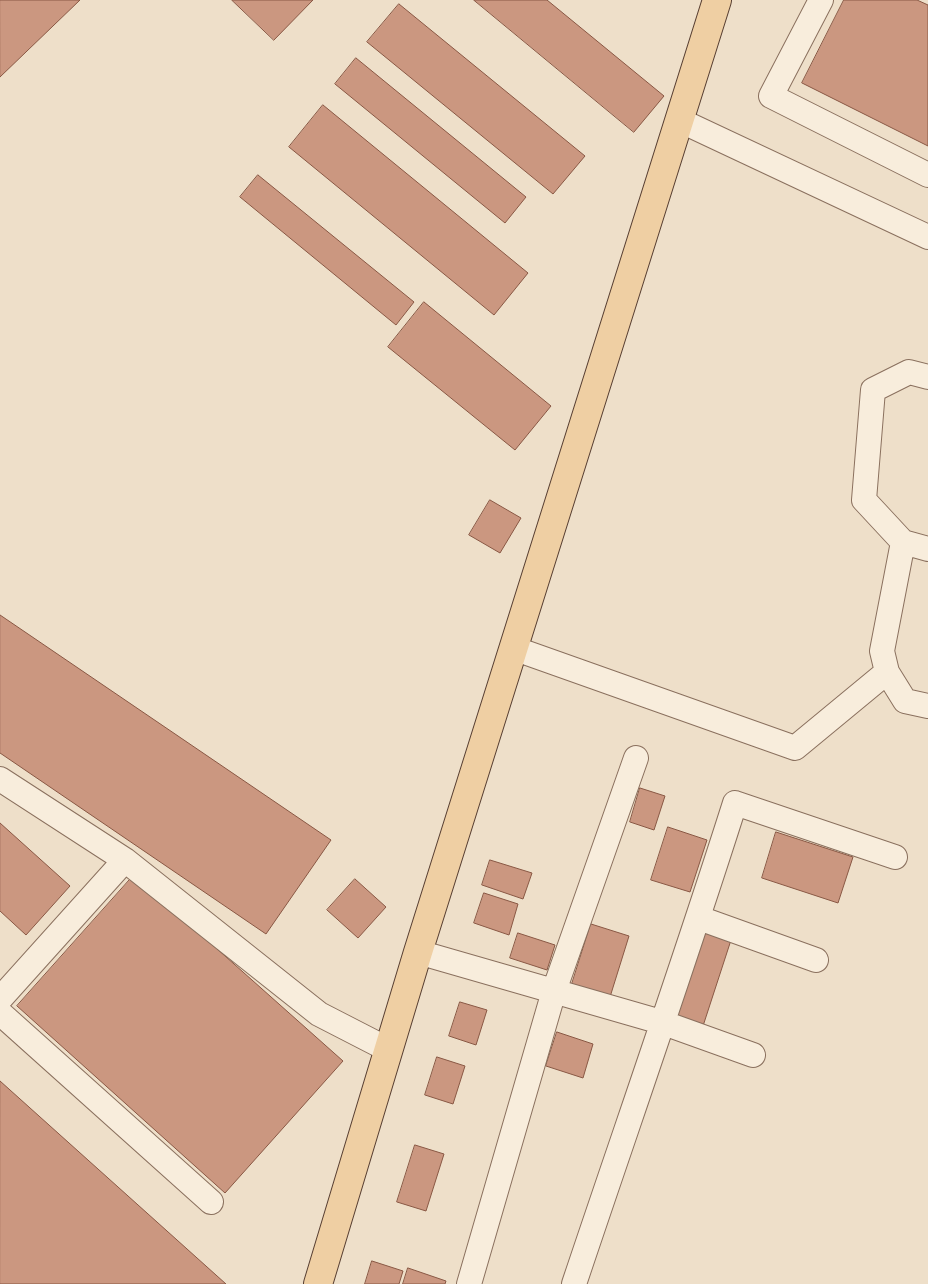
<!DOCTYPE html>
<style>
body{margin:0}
canvas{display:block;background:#eedfc9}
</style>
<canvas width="928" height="1284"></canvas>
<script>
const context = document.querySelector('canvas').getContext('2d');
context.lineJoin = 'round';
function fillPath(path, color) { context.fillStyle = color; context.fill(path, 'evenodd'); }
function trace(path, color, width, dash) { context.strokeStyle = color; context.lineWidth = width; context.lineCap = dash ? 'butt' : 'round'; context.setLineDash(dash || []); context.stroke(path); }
const building = new Path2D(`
 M0,0H80L0,77Z
 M232,0H313L274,40Z
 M474,0H547L664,96L634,132Z
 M844,0H917L928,5V146L802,83Z
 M399,4L585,156L553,194L367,42Z
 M356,58L526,197L505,223L335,84Z
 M323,105L528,273L494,315L289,147Z
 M258,175L414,302L396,325L240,197Z
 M424,302L551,406L515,450L388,347Z
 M490,500L521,518L500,553L469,535Z
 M0,615L331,840L266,934L0,753Z
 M640,788L665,796L654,830L630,822Z
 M0,823L70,886L26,935L0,911Z
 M668,827L707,840L690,892L651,880Z
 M776,832L853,857L838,903L762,878Z
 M490,860L532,873L523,899L482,885Z
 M134,875L343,1061L225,1193L17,1006Z
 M355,879L386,907L358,938L327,910Z
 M484,893L518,904L509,935L474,923Z
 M591,924L629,936L610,997L572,984Z
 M705,928L732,937L703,1026L677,1017Z
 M518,933L555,945L547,970L510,958Z
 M460,1002L487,1010L476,1045L449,1036Z
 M557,1032L593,1044L583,1078L546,1066Z
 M437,1057L465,1066L453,1104L425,1095Z
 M0,1081L226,1284H0Z
 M415,1145L444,1154L426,1211L397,1202Z
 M372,1261L403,1271L399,1284H365Z
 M408,1268L446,1281L445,1284H403Z`);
fillPath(building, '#cb9780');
trace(building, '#895844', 1);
const minor = new Path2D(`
 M821,0L771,96L928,175
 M679,120L928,237
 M928,377L909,372L873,390L864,500L903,542L882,651L887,672L905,701L928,706
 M903,542L928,549
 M513,648L795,748L887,672
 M0,779L125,860L319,1014L389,1050
 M699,918L816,960
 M418,952L661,1022L753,1055
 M0,999L125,860
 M0,1013L211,1202
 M469,1284L554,991L636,758
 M574,1284C628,1123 684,964 735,803L895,857`);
const major = new Path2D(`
 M318,1284L418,952L717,0`);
trace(minor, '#8a705e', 26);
trace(major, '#583f32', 30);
trace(minor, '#f8eddc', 24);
trace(major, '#efcfa3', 28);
</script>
